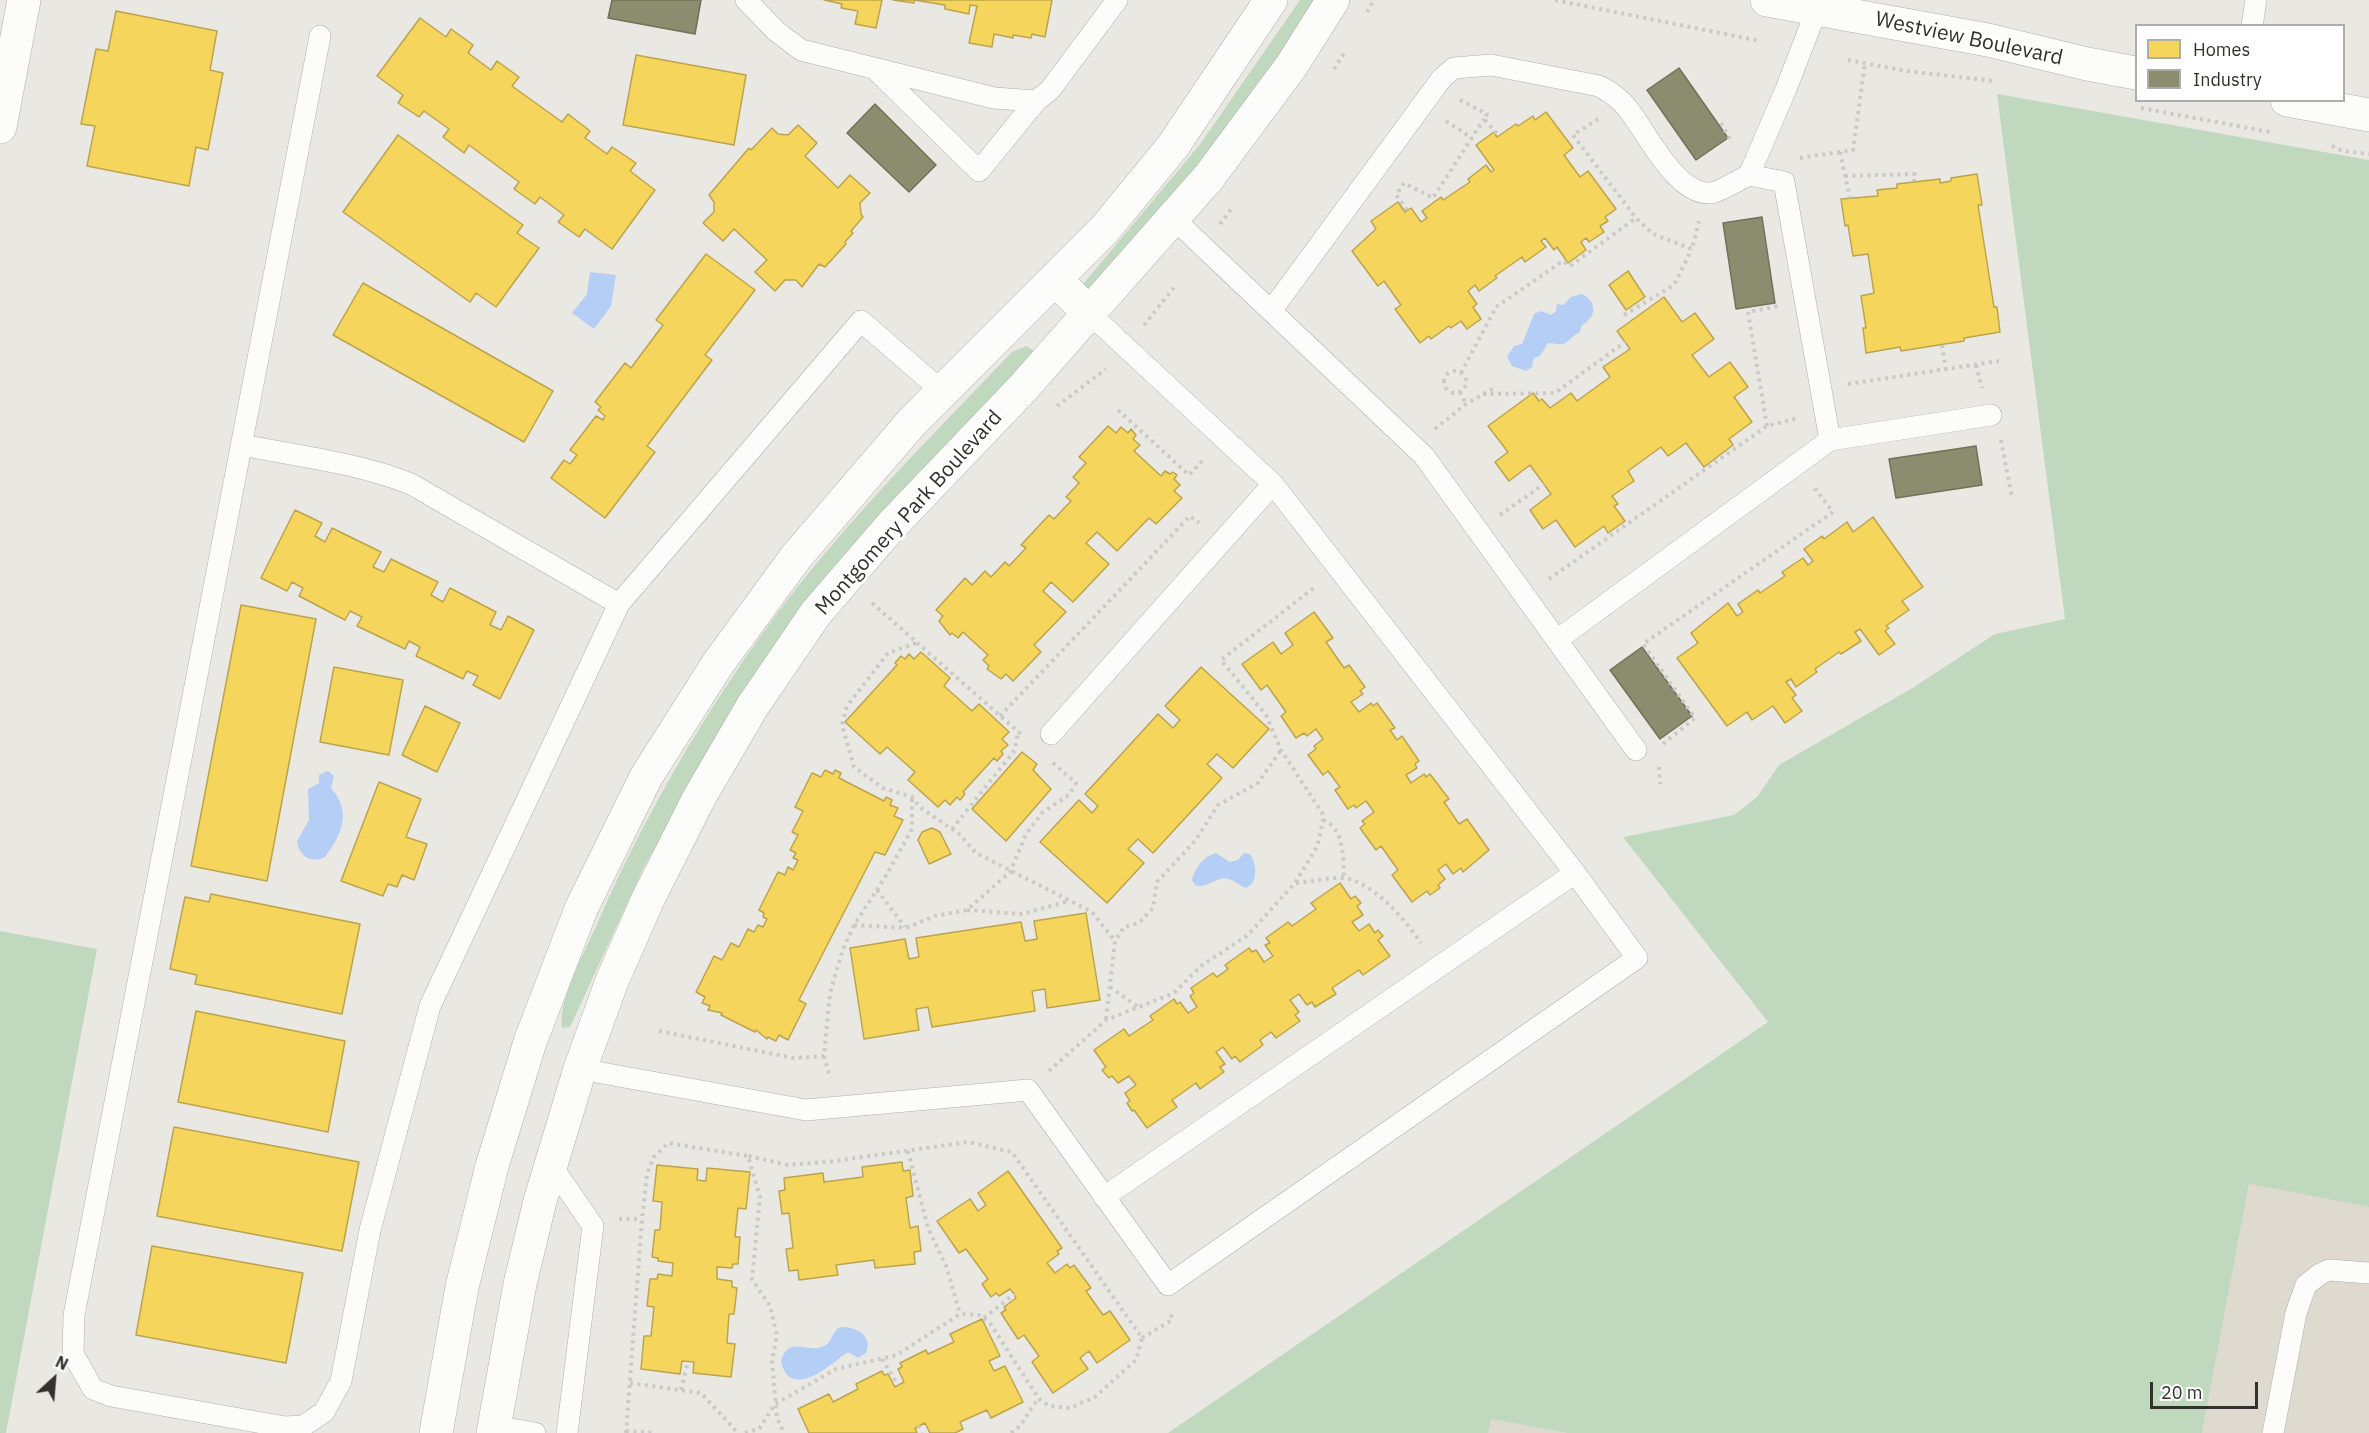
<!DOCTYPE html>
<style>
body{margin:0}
#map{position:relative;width:2369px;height:1433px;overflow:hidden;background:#eae8e2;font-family:"IBM Plex Sans",sans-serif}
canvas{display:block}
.legend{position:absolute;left:2135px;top:24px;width:210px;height:78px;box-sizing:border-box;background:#fff;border:2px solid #adadab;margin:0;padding:8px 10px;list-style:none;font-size:18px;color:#32312d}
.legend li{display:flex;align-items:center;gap:12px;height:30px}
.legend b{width:30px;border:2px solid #adadab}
.north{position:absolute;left:24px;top:1349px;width:60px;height:60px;-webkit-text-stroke:4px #fff;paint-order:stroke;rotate:26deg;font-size:16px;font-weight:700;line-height:24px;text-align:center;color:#32312d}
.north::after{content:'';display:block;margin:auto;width:21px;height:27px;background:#32312d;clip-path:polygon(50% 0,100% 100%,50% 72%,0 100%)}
.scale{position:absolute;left:2150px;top:1382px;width:108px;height:27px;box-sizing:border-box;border:3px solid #32312d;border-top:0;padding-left:8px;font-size:18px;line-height:21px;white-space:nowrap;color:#32312d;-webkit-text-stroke:4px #fff;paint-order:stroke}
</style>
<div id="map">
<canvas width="2369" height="1433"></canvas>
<ul class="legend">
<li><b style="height:16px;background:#f6d55c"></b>Homes</li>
<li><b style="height:16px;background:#8c8c6e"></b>Industry</li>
</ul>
<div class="north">N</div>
<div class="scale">20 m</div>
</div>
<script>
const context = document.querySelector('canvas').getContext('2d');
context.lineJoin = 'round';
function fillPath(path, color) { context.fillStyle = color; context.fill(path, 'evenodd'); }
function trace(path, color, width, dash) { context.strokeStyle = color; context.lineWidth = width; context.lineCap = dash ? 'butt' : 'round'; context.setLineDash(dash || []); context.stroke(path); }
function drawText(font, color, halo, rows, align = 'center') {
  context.font = font + ' "IBM Plex Sans",sans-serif'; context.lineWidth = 6; context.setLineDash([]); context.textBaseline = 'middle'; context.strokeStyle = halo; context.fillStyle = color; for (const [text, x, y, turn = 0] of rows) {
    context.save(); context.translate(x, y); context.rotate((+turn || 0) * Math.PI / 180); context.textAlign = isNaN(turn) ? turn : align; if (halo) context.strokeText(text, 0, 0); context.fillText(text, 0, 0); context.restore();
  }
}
fillPath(new Path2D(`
 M2249,1184L2369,1207V1433H2202Z
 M1491,1419L1567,1433H1488Z`), '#dedacf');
fillPath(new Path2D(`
 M1300,0H1322L1217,149L1082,296L1079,289L1201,143Z
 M1997,94L2369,160V1207L2249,1184L2202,1433H1567L1491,1419L1488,1433H1168L1768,1022L1623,837L1734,815L1757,797L1779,765L1914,687L1995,634L2065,619Z
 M1026,346L1033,350L1027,366L716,741L644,867L570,1027L562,1028C558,997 586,951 598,922C645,815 704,713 773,619C844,523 930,438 1012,352Z
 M0,931L97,949L6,1433H0Z`), '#c0d8be');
fillPath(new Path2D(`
 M590,272L616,275L611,306L594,329L572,313L587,294Z
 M1582,294C1597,302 1597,317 1582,325L1580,332C1564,340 1572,347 1548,343L1540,356L1534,358L1532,367L1526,371L1512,366L1507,357L1514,346L1522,344L1534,314L1541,311L1551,315L1556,311L1557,304L1563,305L1571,297Z
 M328,771L334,776L331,788C352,812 342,834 325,857C311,864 299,856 297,841L309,820L308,789L319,783V775Z
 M1216,853L1230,862L1238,860L1244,853L1250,854C1256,863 1257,876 1252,884L1246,888C1240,886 1234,880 1228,879C1215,876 1207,890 1195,885L1192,880C1195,867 1204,856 1216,853Z
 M840,1327C855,1326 874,1336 866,1353L858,1358L850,1353H846C830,1366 789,1401 781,1361C789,1333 809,1356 826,1345C833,1340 832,1331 840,1327Z`), '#b5cef5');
const homes = new Path2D(`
 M824,0H882L876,28L855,24L858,11L841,8L842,4Z
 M893,0H1052L1045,37L1032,34L1031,38L1013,35V38L994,34L992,47L969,43L977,6L970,5L969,14L945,9V5L914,0V3Z
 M116,11L217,31L210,70L223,73L208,150L196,147L189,186L87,166L95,126L81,124L96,49L108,51Z
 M420,18L446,37L451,29L473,45L468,53L491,70L497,61L519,77L512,86L562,122L568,114L590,131L585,138L607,154L612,147L636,163L630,171L655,190L612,249L585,229L579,237L558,222L564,215L540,197L535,204L514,189L519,182L469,145L464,153L443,137L449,129L424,111L419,117L398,103L403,95L377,76Z
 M636,55L746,75L734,145L623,125Z
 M1546,112L1573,148L1564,155L1580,177L1588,171L1616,209L1605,217L1608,221L1600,226L1604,232L1589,242L1586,238L1581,242L1586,250L1568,263L1557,247L1554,250L1545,238L1541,241L1546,247L1525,262L1522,257L1495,276L1497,278L1479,291L1475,285L1468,291L1477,304L1473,307L1481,319L1467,329L1461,321L1451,328L1449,326L1431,339L1429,336L1420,343L1395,309L1401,305L1384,281L1378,286L1352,251L1376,229L1371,221L1398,202L1405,212L1411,208L1421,222L1427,218L1422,211L1441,197L1443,200L1470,182L1468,179L1486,165L1491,172L1494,170L1476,145L1494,132L1497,137L1516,124L1518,126L1533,116L1535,120Z
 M798,125L817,143L805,156L838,188L850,175L870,193L860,203L861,214L863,217L851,231L853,233L845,242L846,244L825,267L819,264L802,287L796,280H785L775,291L755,272L767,260L734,229L723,241L703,223L714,212V202L709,195L749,148L751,150L772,128L778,134L788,135Z
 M398,135L523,225L517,233L539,248L496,307L476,293L470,302L343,212Z
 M1977,174L1982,205H1978L1994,307H1997L2000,332L1964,338V341L1901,351L1900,347L1866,353L1863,328H1866L1861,296L1874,293L1868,254L1853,256L1848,225L1845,226L1841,199L1878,196L1877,190L1897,188V184L1940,179V183L1951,181V178Z
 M706,254L755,290L705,355L712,360L647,446L655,452L605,518L551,478L564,460L570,464L577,455L570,450L596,416L603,420L605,416L598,410L601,407L595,402L625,363L631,368L663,325L656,320Z
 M1628,271L1645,297L1626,310L1609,285Z
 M363,283L553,391L524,442L333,335Z
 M1664,297L1682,322L1695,313L1714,339L1692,355L1709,377L1730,362L1748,387L1734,397L1752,422L1729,439L1733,445L1704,467L1686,443L1668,456L1661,447L1628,471L1634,481L1612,496L1618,504L1614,506L1625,521L1608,533L1604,526L1575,547L1556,520L1543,529L1530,510L1551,494L1530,465L1509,481L1495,462L1508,452L1488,426L1533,393L1539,401L1542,399L1550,408L1571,393L1577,401L1610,377L1603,367L1630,349L1617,331Z
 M1108,426L1116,433L1121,427L1128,433L1131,429L1136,435L1133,439L1140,445L1134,451L1161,476L1165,471L1170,474L1173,472L1177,475L1174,479L1180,485L1174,491L1182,498L1156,524L1149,518L1117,551L1097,532L1086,543L1109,564L1073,602L1051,582L1043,591L1066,612L1034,645L1041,652L1013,681L1006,674L1001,679L987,669L989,666L983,660L988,655L963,632L958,638L952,633L950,635L939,621L943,616L936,610L965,578L972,585L985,571L991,577L1005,562L1009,566L1026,548L1021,545L1049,515L1054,519L1071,501L1066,497L1079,483L1073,477L1086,463L1079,457Z
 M295,510L322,523L315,536L325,542L332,528L381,552L373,567L384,572L391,559L438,582L431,595L443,602L450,588L496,612L490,625L501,630L508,616L534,630L500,699L473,685L478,676L467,671L463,679L416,656L420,647L409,641L405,649L357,626L362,617L350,611L345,620L299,596L303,588L292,582L287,591L261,578Z
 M1873,517L1923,587L1902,601L1909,610L1886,626L1889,628L1885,631L1895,644L1879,655L1860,629L1855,632L1861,641L1841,654L1839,652L1815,669L1817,672L1796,687L1791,679L1786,682L1796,695L1792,698L1802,711L1785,723L1773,706L1752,720L1747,712L1727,726L1677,658L1698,643L1691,633L1728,603L1737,616L1743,612L1738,604L1758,590L1760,593L1785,576L1782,572L1803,558L1808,565L1813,561L1804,549L1822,536L1824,539L1847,522L1853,532Z
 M241,605L316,619L267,881L191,866Z
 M1314,612L1333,638L1326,642L1344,668L1349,665L1365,687L1360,691L1363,694L1351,702L1359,712L1371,703L1373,706L1377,703L1395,728L1390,730L1397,740L1402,736L1419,761L1415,764L1417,768L1406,775L1411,783L1424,774L1426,777L1430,774L1449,799L1444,802L1459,824L1467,819L1489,850L1463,872L1461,868L1453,874L1446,864L1438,870L1445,879L1438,885L1440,888L1430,895L1427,891L1412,902L1392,875L1398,870L1381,846L1376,850L1360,828L1365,824L1362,821L1374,812L1366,801L1356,808L1354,805L1348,809L1335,790L1340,787L1328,771L1323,775L1308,755L1316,749L1314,746L1323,739L1316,729L1307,736L1304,733L1296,738L1281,716L1286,712L1267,685L1261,690L1242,664L1273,642L1281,654L1293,645L1285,633Z
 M921,652L950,678L944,686L972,711L979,704L1009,732L1002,739L1008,745L1001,751L1003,754L997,761L994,758L963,792L965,794L960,800L957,797L950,805L945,800L938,807L908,780L915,772L887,747L880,754L845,722L897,665L895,663L901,656L905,659L909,654L914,659Z
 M334,667L403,680L389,755L320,742Z
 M1201,667L1269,729L1233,768L1217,754L1207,764L1222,778L1153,853L1138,839L1128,849L1144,863L1107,903L1040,842L1079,800L1092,813L1098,806L1085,794L1158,714L1173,728L1180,720L1165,706Z
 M425,706L460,723L437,772L402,755Z
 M1022,752L1037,764L1033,770L1051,789L1006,841L972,809Z
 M825,770L833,774L835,770L841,773L839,778L884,801L886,797L892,800L890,805L898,808L894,816L903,820L885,855L875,852L799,1000L806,1004L788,1040L779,1035L776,1041L768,1037L767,1039L756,1030L755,1032L721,1015L722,1013L708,1010L710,1006L702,1003L705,997L696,992L714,956L722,960L731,943L739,947L748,929L754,932L758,925L763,927L767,919L763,917L764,913L759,910L778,872L785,875L788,867L793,870L798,860L793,858L796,853L790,850L798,835L792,832L803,811L795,807L812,773L821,777Z
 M379,782L421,799L406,837L427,844L414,880L402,875L397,887L388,884L383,896L341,881Z
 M932,828L940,832L951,854L929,864L918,840L922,832Z
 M1340,883L1351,899L1355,896L1361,903L1357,906L1363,915L1352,922L1359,931L1369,924L1375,933L1378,930L1383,936L1378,940L1390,956L1363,975L1359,970L1332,988L1336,994L1315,1007L1312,1002L1307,1005L1299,994L1290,1000L1299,1012L1295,1015L1300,1021L1276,1038L1271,1032L1260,1040L1263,1045L1240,1062L1235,1056L1232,1059L1223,1047L1216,1052L1225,1064L1220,1067L1224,1072L1200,1089L1196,1083L1172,1100L1177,1107L1147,1128L1134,1110L1132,1111L1127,1103L1130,1101L1125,1093L1136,1085L1129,1076L1118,1083L1112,1076L1109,1078L1102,1070L1106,1067L1094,1050L1124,1029L1129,1036L1153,1020L1150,1016L1174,999L1177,1004L1180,1002L1188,1013L1197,1007L1190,996L1194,993L1191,988L1213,973L1217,977L1228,969L1225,965L1249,948L1252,952L1256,950L1264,962L1273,956L1265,945L1270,943L1266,938L1288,922L1292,926L1316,909L1311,903Z
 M211,894L360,924L342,1014L195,984L197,975L170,969L185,897L209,902Z
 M1086,913L1100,1000L1047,1008L1045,989L1032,991L1035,1011L932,1027L928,1007L916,1009L919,1030L864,1039L850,948L905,939L909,959L919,957L916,938L1021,922L1025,941L1037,939L1034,921Z
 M196,1011L345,1041L328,1132L178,1102Z
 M174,1127L359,1162L342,1251L157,1216Z
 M902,1162L903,1171L910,1170L913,1196L906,1198L910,1228L918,1226L921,1251L914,1252L915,1264L875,1268L874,1260L836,1265L838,1275L799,1280L798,1270L789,1271L786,1249L793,1248L789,1213L782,1214L779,1191L785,1190L784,1178L823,1173L824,1182L863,1177L862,1167Z
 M657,1165L698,1169L697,1180L706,1181L707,1168L750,1172L746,1209L738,1208L735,1237H740L738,1264H733L732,1268L717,1267V1279L732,1281V1287L737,1288L734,1314H729L727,1343L735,1344L731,1377L693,1373L694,1362L682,1361L680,1374L641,1369L644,1336H651L654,1307L647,1306L650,1279H657L658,1274L672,1276L673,1263L658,1261V1258L652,1257L655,1230H660L662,1202L653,1201Z
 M1008,1171L1062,1248L1057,1251L1059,1254L1047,1263L1055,1273L1067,1264L1070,1268L1074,1265L1091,1288L1086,1291L1103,1315L1110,1311L1130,1340L1097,1363L1089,1351L1080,1358L1088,1369L1053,1393L1032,1362L1039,1356L1024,1335L1018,1339L1001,1313L1006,1310L1004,1307L1016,1298L1014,1294L1010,1289L999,1296L996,1293L991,1297L982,1284L988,1279L966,1249L959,1253L937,1221L970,1199L978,1211L986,1205L978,1193Z
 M152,1246L303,1273L286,1363L136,1335Z
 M982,1319L1000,1356L989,1361L994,1371L1005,1366L1023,1402L991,1418L987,1410L960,1422L963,1429L955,1433H930L925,1423L915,1428L917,1433H809L798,1409L829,1394L833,1402L858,1389L856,1384L882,1371L884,1375L888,1374L895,1387L904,1382L898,1369L902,1367L900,1363L926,1350L928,1354L954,1342L950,1334Z`);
fillPath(homes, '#f6d55c');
trace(homes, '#bba44e', 1.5);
const industry = new Path2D(`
 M612,0H701L695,34L608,18Z
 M1679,68L1728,138L1696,160L1647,90Z
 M875,104L936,165L909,192L847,133Z
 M1762,217L1775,303L1736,309L1723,223Z
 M1976,446L1982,485L1896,498L1889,459Z
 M1642,647L1692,716L1660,739L1610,670Z`);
fillPath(industry, '#8c8c6e');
trace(industry, '#71715a', 1.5);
const lane = new Path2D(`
 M746,0L776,31L801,50L994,98L1036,101L1050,90L1117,0
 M1817,9L1786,89L1749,175L1784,182L1830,440
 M2252,26L2256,0
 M320,36L74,1315L73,1354L93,1389L111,1396L285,1427L303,1426L324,1412L341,1381L370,1230L430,1006L619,604L861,321L943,392
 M877,71L979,171L1036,101
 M1173,218L1424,456L1636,750
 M1271,311L1442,78L1454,68L1491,65L1599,86C1610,92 1620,98 1628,109C1646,131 1676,196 1711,193C1720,192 1740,179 1749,175
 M242,445C298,456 358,463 411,484L619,604
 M1557,640L1830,440L1991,415
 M1051,734L1273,484
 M580,1069L806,1110L1028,1090L1168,1285L1637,958L1575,873L1273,484L1089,313
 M551,1165L593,1226L567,1433
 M1104,1197L1575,873
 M494,1426L535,1433
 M2273,1433L2296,1313L2306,1285L2320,1274L2329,1270L2369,1273`);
const street = new Path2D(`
 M0,127L24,0
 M1055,279L1089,313`);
const secondary = new Path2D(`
 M1767,0L1988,40L2087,64L2136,73
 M2287,100L2369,115
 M436,1433L462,1287L492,1166L530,1042L581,909L646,777L717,665L796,557L912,422L1105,229L1173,146L1271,0
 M493,1433L520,1284L540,1201L580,1069L612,981L648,899L699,798L752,707L816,613L892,525L1022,389L1209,177L1292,65L1333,0`);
trace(lane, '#afaea9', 22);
trace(street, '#afaea9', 34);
trace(secondary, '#afaea9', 34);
trace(new Path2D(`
 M1555,0L1760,41
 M1367,12L1374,0
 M1848,60L1906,71L1995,81
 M1334,69L1346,50
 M1460,100L1487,114L1484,119L1499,136
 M2141,108L2270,132
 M1598,119L1573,135L1636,218
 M1446,121L1472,138
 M1721,123L1732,143
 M2332,146L2343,151L2369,154
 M1840,152L1850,198
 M1800,158L1853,150L1865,63
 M1845,176L1915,174L1914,181
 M1407,210L1396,195L1404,183L1433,198L1484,119
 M1220,224L1232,208
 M1624,315L1674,285L1692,249
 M1144,325L1176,285
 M1942,345L1946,370
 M1976,365L1982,388
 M1444 382a11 11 0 1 1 22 0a11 11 0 1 1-22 0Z
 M1461,373L1496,307L1563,261L1570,266L1636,218L1653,234L1692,249L1699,221
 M1848,384L1999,361
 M1460,392L1466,404
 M1483,394L1555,393L1625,342
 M1057,406L1106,369
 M1118,410L1189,475L1204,459
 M1767,426L1748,312L1778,306
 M1435,429L1466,404L1496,387
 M2001,440L2012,498
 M1500,515L1544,484
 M1549,579L1767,426L1798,418
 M872,603L1022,735
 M916,643L888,653L847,706L842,725L854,767L883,788L912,797L920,807L959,834L976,853L1092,912L1115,941
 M1000,716L1190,516L1199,523
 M1663,744L1695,718L1643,644L1833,512L1813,486
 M1659,767L1660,784
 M1323,820C1345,828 1343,860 1344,878
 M952,829L1015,750L1018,732
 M1296,883C1311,882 1328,877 1343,878C1373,881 1405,920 1421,943
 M877,890L905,927
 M967,910L1022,914L1069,901
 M854,925L906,928L935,916L967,910L1010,872L1026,834L1043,812L1069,795L1076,783L1052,762
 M1110,987L1137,1006
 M1106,1019L1115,941L1124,927L1139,923L1153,908L1157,882L1195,841L1218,805L1258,783L1281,750
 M659,1031L794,1058L824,1056L830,993L842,952L854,925L884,879L912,829V798
 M824,1056L830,1078
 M1049,1071L1106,1020L1174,993L1201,966L1248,935L1295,883L1317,847L1324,816L1281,750L1266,715L1221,660L1315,587
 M908,1151L928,1228L947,1268L960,1314
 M619,1219H641
 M984,1318L1014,1294
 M1142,1338L1172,1320L1171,1313
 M882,1359L898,1385
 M630,1383L701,1393L738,1433
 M681,1390L688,1361
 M918,1426L922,1433
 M626,1431L655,1433
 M626,1433L642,1219L647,1174L654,1157L668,1143L748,1156L760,1197L752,1279L770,1306L777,1335L772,1361L777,1418L784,1433
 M745,1433L759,1429L775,1404L836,1369L897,1355L960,1314L979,1315L990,1323L1039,1399L1049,1406L1070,1408L1095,1397L1136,1360L1142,1338L1012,1152L968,1142L835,1161L788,1165L748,1156
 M1011,1433C1025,1425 1028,1409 1039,1399`), '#cac9c7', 4, [3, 4.5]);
trace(lane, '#fcfcfb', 21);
trace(street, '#fcfcfb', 33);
trace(secondary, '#fcfcfb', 33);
drawText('21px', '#32312d', '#fff', [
 ["Westview Boulevard",1969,39,12],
 ["Montgomery Park Boulevard",909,513,-48]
]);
</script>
